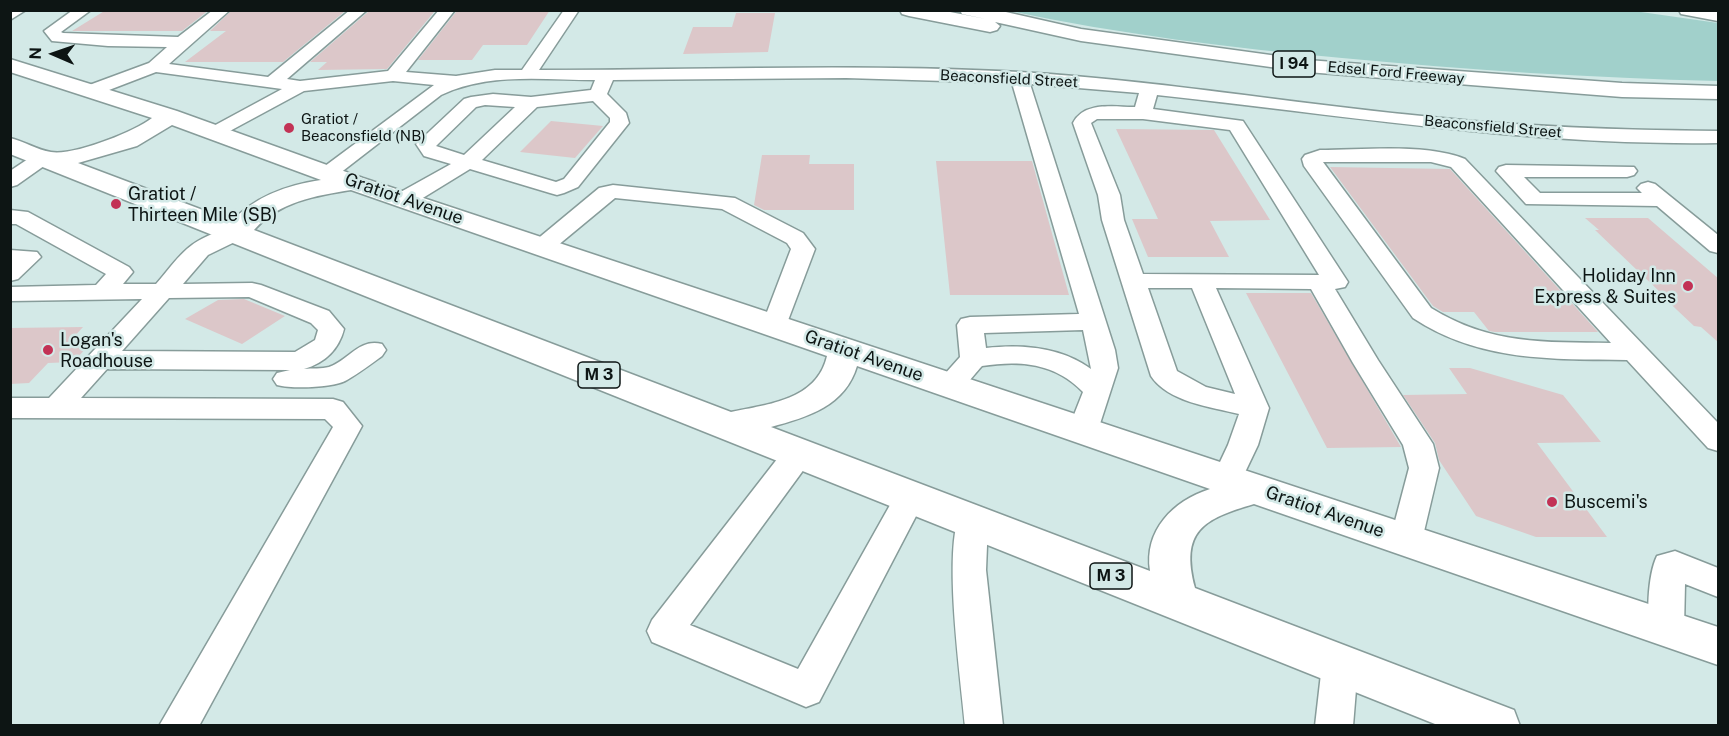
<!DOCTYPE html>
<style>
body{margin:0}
#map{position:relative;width:1729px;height:736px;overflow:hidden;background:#d3e9e7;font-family:"Public Sans",sans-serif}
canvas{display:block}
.frame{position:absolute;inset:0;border:12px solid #0d1514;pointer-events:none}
.north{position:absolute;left:24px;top:24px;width:60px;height:60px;-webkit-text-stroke:4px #d3e9e7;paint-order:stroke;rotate:272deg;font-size:16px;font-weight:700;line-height:24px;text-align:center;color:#0d1514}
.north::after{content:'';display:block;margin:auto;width:21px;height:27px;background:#0d1514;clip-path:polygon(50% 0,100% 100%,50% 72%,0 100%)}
</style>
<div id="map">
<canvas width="1729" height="736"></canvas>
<div class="frame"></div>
<div class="north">N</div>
</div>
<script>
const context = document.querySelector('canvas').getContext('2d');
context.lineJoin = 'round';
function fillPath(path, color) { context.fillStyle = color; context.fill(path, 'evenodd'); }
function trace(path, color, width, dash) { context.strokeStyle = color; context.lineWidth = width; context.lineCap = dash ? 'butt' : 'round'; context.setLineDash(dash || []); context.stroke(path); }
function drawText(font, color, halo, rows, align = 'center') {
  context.font = font + ' "Public Sans",sans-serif'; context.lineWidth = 5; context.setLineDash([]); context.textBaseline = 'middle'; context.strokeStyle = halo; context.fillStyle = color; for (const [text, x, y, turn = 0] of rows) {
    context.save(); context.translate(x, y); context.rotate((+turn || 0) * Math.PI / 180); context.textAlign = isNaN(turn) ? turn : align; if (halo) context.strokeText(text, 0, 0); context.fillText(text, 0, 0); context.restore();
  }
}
fillPath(new Path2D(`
 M1010,11H1634L1718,23V81C1593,78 1468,70 1342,58C1231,48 1119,34 1010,11Z`), '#a1d0cb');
fillPath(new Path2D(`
 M106,10H209L182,31H72Z
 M232,10H341L344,12L283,62H185L226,31H210Z
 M468,10H550L527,45H483L472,60H418L456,12Z
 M368,12H434L387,69L318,70L327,62H310Z
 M736,13H775L768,52L683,54L693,27H732Z
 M551,121L603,126L575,158L520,152Z
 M1116,129L1214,130L1270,220L1210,221L1229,257H1148L1132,219H1158Z
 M762,155H810L809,164H854V210H764L754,205Z
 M936,161H1032L1069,295H950Z
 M1330,167L1450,169L1598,332H1495L1489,331L1474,312H1443L1433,306Z
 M1585,218H1648L1719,279V343L1701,327L1694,326L1659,293H1661L1595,230H1599Z
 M1246,293H1311L1401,447L1327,448Z
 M244,299L285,316L242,344L185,319L218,300Z
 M83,327L73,338L97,337L73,362L48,363L29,383L10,384V328Z
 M1449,368H1470L1563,395L1601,442L1537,443L1607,537H1536L1476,516L1439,460L1435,443L1403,395L1467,394Z`), '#dcc7c9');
const minor = new Path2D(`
 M73,10H91L61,32L63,33L178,37L213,10H230L169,64L268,77L350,10H367L287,79L300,81L388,71L439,10H455L406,72L456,76L495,70H522L564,10H579L539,70C699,70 860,63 1020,72C1155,80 1288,103 1422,116C1520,127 1619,130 1718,131V143C1529,146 1344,115 1157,95L1153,109L1243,121L1348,282L1345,287L1335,289L1378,360L1433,444L1439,468L1422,540L1418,549L1406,553L1394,549L1390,540L1409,468L1403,445L1353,363L1311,289L1216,288L1269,408L1258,445L1238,487L1227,490L1216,487L1212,479L1228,445L1239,414C1211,407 1168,402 1151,376L1102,220L1098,195L1073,123C1084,101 1114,107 1135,107L1139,93L1030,84L1115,350L1118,368L1098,430L1093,437L1083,440L1073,437L1068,430L1083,392C1055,363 1020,360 982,366C969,380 960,397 939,392L935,385L960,357L957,325L961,319L970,317L1079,314L1012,83L846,78L613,80L607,94L626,113L629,123L578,187L564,193L557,195L550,193L470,169L413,204L405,205L397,204L394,199L397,194L451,164L424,156L416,144L464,99L471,97L493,94L531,97L591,90L595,80C545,80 488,72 441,95L335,177L328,179L321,177L318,173L321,169L434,85L393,81L304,91L215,139L208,137L205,133L208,129L282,89L156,72L96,95H84L81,91L84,87L149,63L167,47L108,46L52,41L44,31ZM593,101L610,118V122L564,179L556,182L482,160L537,107ZM485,105L515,107L464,155L436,146L476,107ZM1097,119H1143L1230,130L1319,275L1143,274L1124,220L1120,195L1091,123ZM1148,288H1192L1235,394L1206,387L1177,371ZM1083,330L1091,369C1061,347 1022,344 986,348L984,333Z
 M1320,150C1363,150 1426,143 1465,159L1718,423V451L1708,448L1627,360C1551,359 1480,362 1413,318L1304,166L1302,159L1305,155ZM1323,162H1431L1451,167L1611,343C1544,342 1491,345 1431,308Z
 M44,151L51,153L54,157L51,161L17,185L10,187V171L37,153Z
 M1506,165L1634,167L1637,171L1634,175L1627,177H1524L1540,193H1642L1637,188L1641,184L1648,182L1655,184L1718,235V253L1710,251L1657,206L1526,204L1496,171L1499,167Z
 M613,185L735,198L803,233L815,249L784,331L775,333L766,331L762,325L791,249L787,243L722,209L615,198L551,251L543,253L535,251L532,246L535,241L599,188Z
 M10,210L28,212L129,267L133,272L123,284H156C167,272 178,255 192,245C203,237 231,224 245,227L248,232L245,237L208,255L183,284L252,283L261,285L329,311L344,329C339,349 325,363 304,369C312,368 322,369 329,367C349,360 359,338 382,344L386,350L382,356C371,364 359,373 347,380C334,388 292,389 277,385L273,379L277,373L290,370L107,369L81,398L333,399L343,402L362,426L199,726H159L333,427L325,419L10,418V398H49L142,299L10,301V287L96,285L106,274L16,224H10ZM249,297L311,323L318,330L315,340L295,352L122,351L169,298Z
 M10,250L37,252L41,257L18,279L10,281Z
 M799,442L810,445L814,453L810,461L690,625L798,669L899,489L910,485L921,489L926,497L819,702L806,707L652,642L647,631L652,620L788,445Z
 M972,509L983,512L988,521L986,570L1003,726H965C961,680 942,547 961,512Z
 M1675,551L1718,568V597L1685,584L1684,628L1679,639L1666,643L1653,639C1645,621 1648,574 1657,556Z
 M1340,649L1353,653L1358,665L1353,726H1315L1322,665L1327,653Z`);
const major = new Path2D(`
 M10,10H26L10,20Z
 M10,59L177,111L363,178L1718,627V665L1254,504C1203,519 1180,531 1195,588L1514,710L1520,726H1440L10,154V138C24,141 37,150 51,152C73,156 134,132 152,118L10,72ZM172,125L321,180C287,185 256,196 232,221L78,163L137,146ZM351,190L827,356C817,400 769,404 731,412L254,230C280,201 315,196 351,190ZM857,366L1210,489C1173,501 1144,530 1150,571L771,427C808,417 845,406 857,366Z`);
const highway = new Path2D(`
 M900,10H940L986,19L962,14L960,10H997L1081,29L1307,60L1622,83L1718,86V99L1622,97L1307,72L1081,41L995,22L1000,26L997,30L990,32L909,16L902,14Z
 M1679,10H1718V21L1681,14Z`);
trace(minor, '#879c9a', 3);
trace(major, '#879c9a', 3);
trace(highway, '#879c9a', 3);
fillPath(minor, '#fff');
fillPath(major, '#fff');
fillPath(highway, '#fff');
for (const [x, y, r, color] of [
 [289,128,6,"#c23255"],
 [116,204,6,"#c23255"],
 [1688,286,6,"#c23255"],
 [48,350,6,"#c23255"],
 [1552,502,6,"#c23255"]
]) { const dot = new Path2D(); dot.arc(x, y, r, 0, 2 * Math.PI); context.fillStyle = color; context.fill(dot); trace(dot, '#d3e9e7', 2); }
drawText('15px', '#0d1514', '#d3e9e7', [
 ["Edsel Ford Freeway",1396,73,5],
 ["Beaconsfield Street",1009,79,3],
 ["Beaconsfield Street",1493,127,5]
]);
drawText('15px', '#0d1514', '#d3e9e7', [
 ["Gratiot /",301,119],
 ["Beaconsfield (NB)",301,136]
], 'left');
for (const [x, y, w] of [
 [1294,64,42],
 [599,375,42],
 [1111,576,42]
]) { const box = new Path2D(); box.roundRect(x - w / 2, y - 13, w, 26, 4.5); context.fillStyle = '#d3e9e7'; context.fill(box); trace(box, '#0d1514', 1.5); }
drawText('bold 16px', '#0d1514', null, [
 ["I 94",1294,64],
 ["M 3",599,375],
 ["M 3",1111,576]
]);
drawText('18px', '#0d1514', '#d3e9e7', [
 ["Gratiot /",128,194],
 ["Thirteen Mile (SB)",128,215],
 ["Holiday Inn",1676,276,"right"],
 ["Express & Suites",1676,297,"right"],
 ["Logan's",60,340],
 ["Roadhouse",60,361],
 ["Buscemi's",1564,502]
], 'left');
drawText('18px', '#0d1514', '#d3e9e7', [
 ["Gratiot Avenue",404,199,19],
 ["Gratiot Avenue",864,356,19],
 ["Gratiot Avenue",1325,512,19]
]);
</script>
